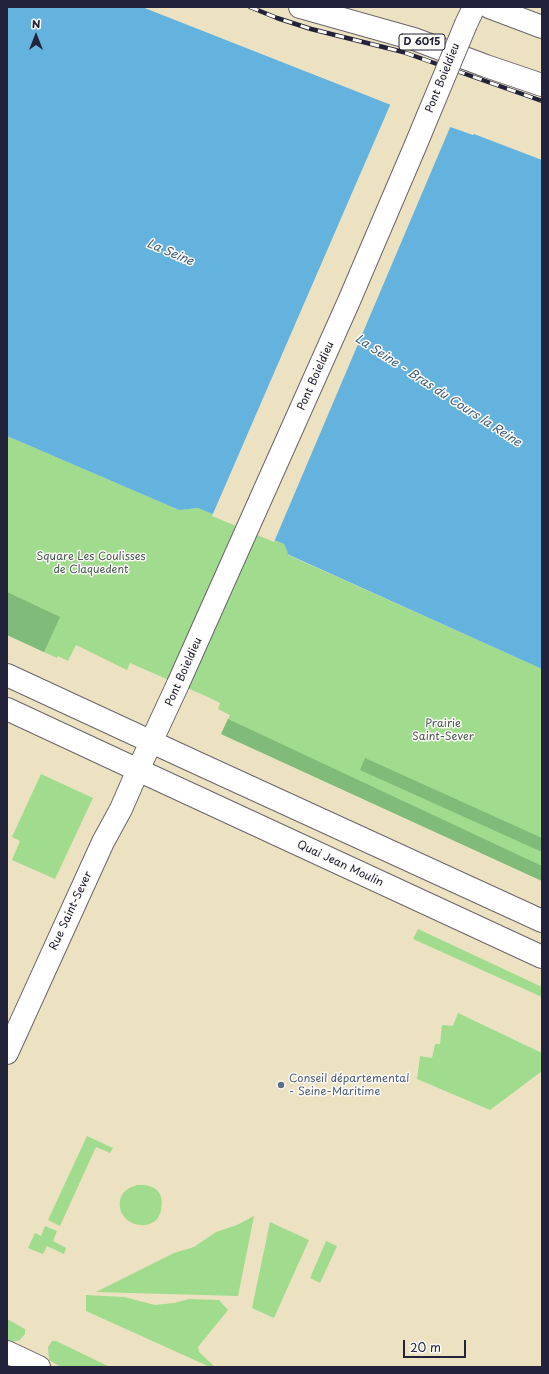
<!DOCTYPE html>
<meta charset="utf-8">
<style>
body{margin:0}
#map{position:relative;width:549px;height:1374px;overflow:hidden;background:#ece2c2;font-family:"Playpen Sans",sans-serif}
canvas{display:block}
.frame{position:absolute;inset:0;border:8px solid #22223b;pointer-events:none}
.north{position:absolute;left:16px;top:16px;width:40px;height:40px;-webkit-text-stroke:3px #fdfcf7;paint-order:stroke;rotate:0deg;font-size:11px;font-weight:700;line-height:16px;text-align:center;color:#22223b}
.north::after{content:'';display:block;margin:auto;width:14px;height:18px;background:#22223b;clip-path:polygon(50% 0,100% 100%,50% 72%,0 100%)}
.scale{position:absolute;left:403px;top:1340px;width:63px;height:18px;box-sizing:border-box;border:2px solid #22223b;border-top:0;padding-left:5px;font-size:12px;line-height:14px;white-space:nowrap;color:#22223b;-webkit-text-stroke:3px #fdfcf7;paint-order:stroke}
</style>
<div id="map">
<canvas width="549" height="1374"></canvas>
<div class="frame"></div>
<div class="north">N</div>
<div class="scale">20 m</div>
</div>
<script>
const context = document.querySelector('canvas').getContext('2d');
context.lineJoin = 'round';
function fillPath(path, color) { context.fillStyle = color; context.fill(path, 'evenodd'); }
function trace(path, color, width, dash) { context.strokeStyle = color; context.lineWidth = width; context.lineCap = dash ? 'butt' : 'round'; context.setLineDash(dash || []); context.stroke(path); }
function drawText(font, color, halo, rows, align = 'center') {
  context.font = font + ' "Playpen Sans",sans-serif'; context.lineWidth = 3; context.setLineDash([]); context.textBaseline = 'middle'; context.strokeStyle = halo; context.fillStyle = color; for (const [text, x, y, turn = 0] of rows) {
    context.save(); context.translate(x, y); context.rotate((+turn || 0) * Math.PI / 180); context.textAlign = isNaN(turn) ? turn : align; if (halo) context.strokeText(text, 0, 0); context.fillText(text, 0, 0); context.restore();
  }
}
fillPath(new Path2D(`
 M7,436L179,510L198,508L284,544L288,553V555L542,669V881L221,734L230,715L218,709L220,703L210,698L130,663L127,670L76,645L68,661L58,656L57,658L7,635Z
 M41,774L93,798L55,879L12,860L20,841L12,837Z
 M418,929L542,987V997L413,939Z
 M458,1013L542,1053V1071L490,1110L417,1079L420,1056L432,1058L435,1044H440L442,1025L453,1026Z
 M87,1136L113,1148L110,1153L96,1147L60,1226L48,1220Z
 M137,1185C154,1184 165,1191 161,1210C157,1235 116,1227 120,1201C122,1191 128,1188 137,1185Z
 M254,1216L238,1296L96,1292L174,1253L194,1247L216,1232L237,1225Z
 M270,1222L309,1240L274,1318L252,1308Z
 M45,1226L57,1231L53,1241L66,1248L64,1254L47,1246L43,1254L28,1248L35,1233L41,1236Z
 M326,1241L337,1246L320,1283L310,1278Z
 M86,1295L124,1297L155,1305L174,1303L189,1299L219,1300L228,1310L198,1347L199,1352L215,1367H210L86,1311Z
 M7,1319L25,1329V1334L20,1340L13,1342L7,1340Z
 M52,1341H56L110,1367H61L49,1360L48,1347Z`), '#a0db8e');
fillPath(new Path2D(`
 M7,592L60,617L44,652L7,635Z
 M228,719L542,866V881L221,734Z
 M365,758L542,838V852L360,770Z`), '#80bb79');
fillPath(new Path2D(`
 M7,7H142L419,116L473,135L474,134L542,160V669L287,554L288,553L284,544L198,508L179,510L7,436Z`), '#63b3de');
fillPath(new Path2D(`
 M391,103L451,125L274,542L212,516Z`), '#ece2c2');
const street = new Path2D(`
 M7,1053L103,842L121,809L138,770`);
const secondary = new Path2D(`
 M466,24L474,7
 M7,675L195,762L542,921
 M7,709L138,770L542,957
 M138,770L178,684
 M7,1352L39,1367`);
const primary = new Path2D(`
 M300,7L414,39L486,66L542,85
 M489,7L542,27`);
trace(street, '#69656a', 24);
trace(secondary, '#69656a', 24);
trace(primary, '#69656a', 24);
trace(street, '#fff', 22);
trace(secondary, '#fff', 22);
trace(primary, '#fff', 22);
const rail = new Path2D(`
 M250,7L277,18L311,29L403,52L542,101`);
trace(rail, '#22223b', 4.5);
trace(rail, '#fdfcf7', 3, [9]);
const secondaryBridge = new Path2D(`
 M178,684L349,301L414,149L466,24`);
trace(secondaryBridge, '#69656a', 24, []);
trace(secondaryBridge, '#fff', 22);
for (const [x, y, r, color] of [
 [281,1085,4,"#5c6f8a"]
]) { const dot = new Path2D(); dot.arc(x, y, r, 0, 2 * Math.PI); context.fillStyle = color; context.fill(dot); trace(dot, '#fdfcf7', 1.5); }
for (const [x, y, w] of [
 [422,42,46]
]) { const box = new Path2D(); box.roundRect(x - w / 2, y - 8, w, 16, 3); context.fillStyle = '#fdfcf7'; context.fill(box); trace(box, '#22223b', 1); }
drawText('bold 10px', '#22223b', null, [
 ["D 6015",422,42]
]);
drawText('11px', '#22223b', '#fdfcf7', [
 ["Pont Boieldieu",443,78,-68],
 ["Pont Boieldieu",316,376,-66],
 ["Pont Boieldieu",184,672,-66],
 ["Quai Jean Moulin",340,864,25],
 ["Rue Saint-Sever",71,911,-65]
]);
drawText('11px', '#485a54', '#fdfcf7', [
 ["Square Les Coulisses",91,557],
 ["de Claquedent",91,570],
 ["Prairie",443,724],
 ["Saint-Sever",443,737]
]);
drawText('11px', '#4e5e75', '#fdfcf7', [
 ["Conseil départemental",289,1079],
 ["- Seine-Maritime",289,1092]
], 'left');
drawText('italic 12px', '#3c5c7c', '#fdfcf7', [
 ["La Seine",170,253,23],
 ["La Seine - Bras du Cours la Reine",438,391,33]
]);
</script>
